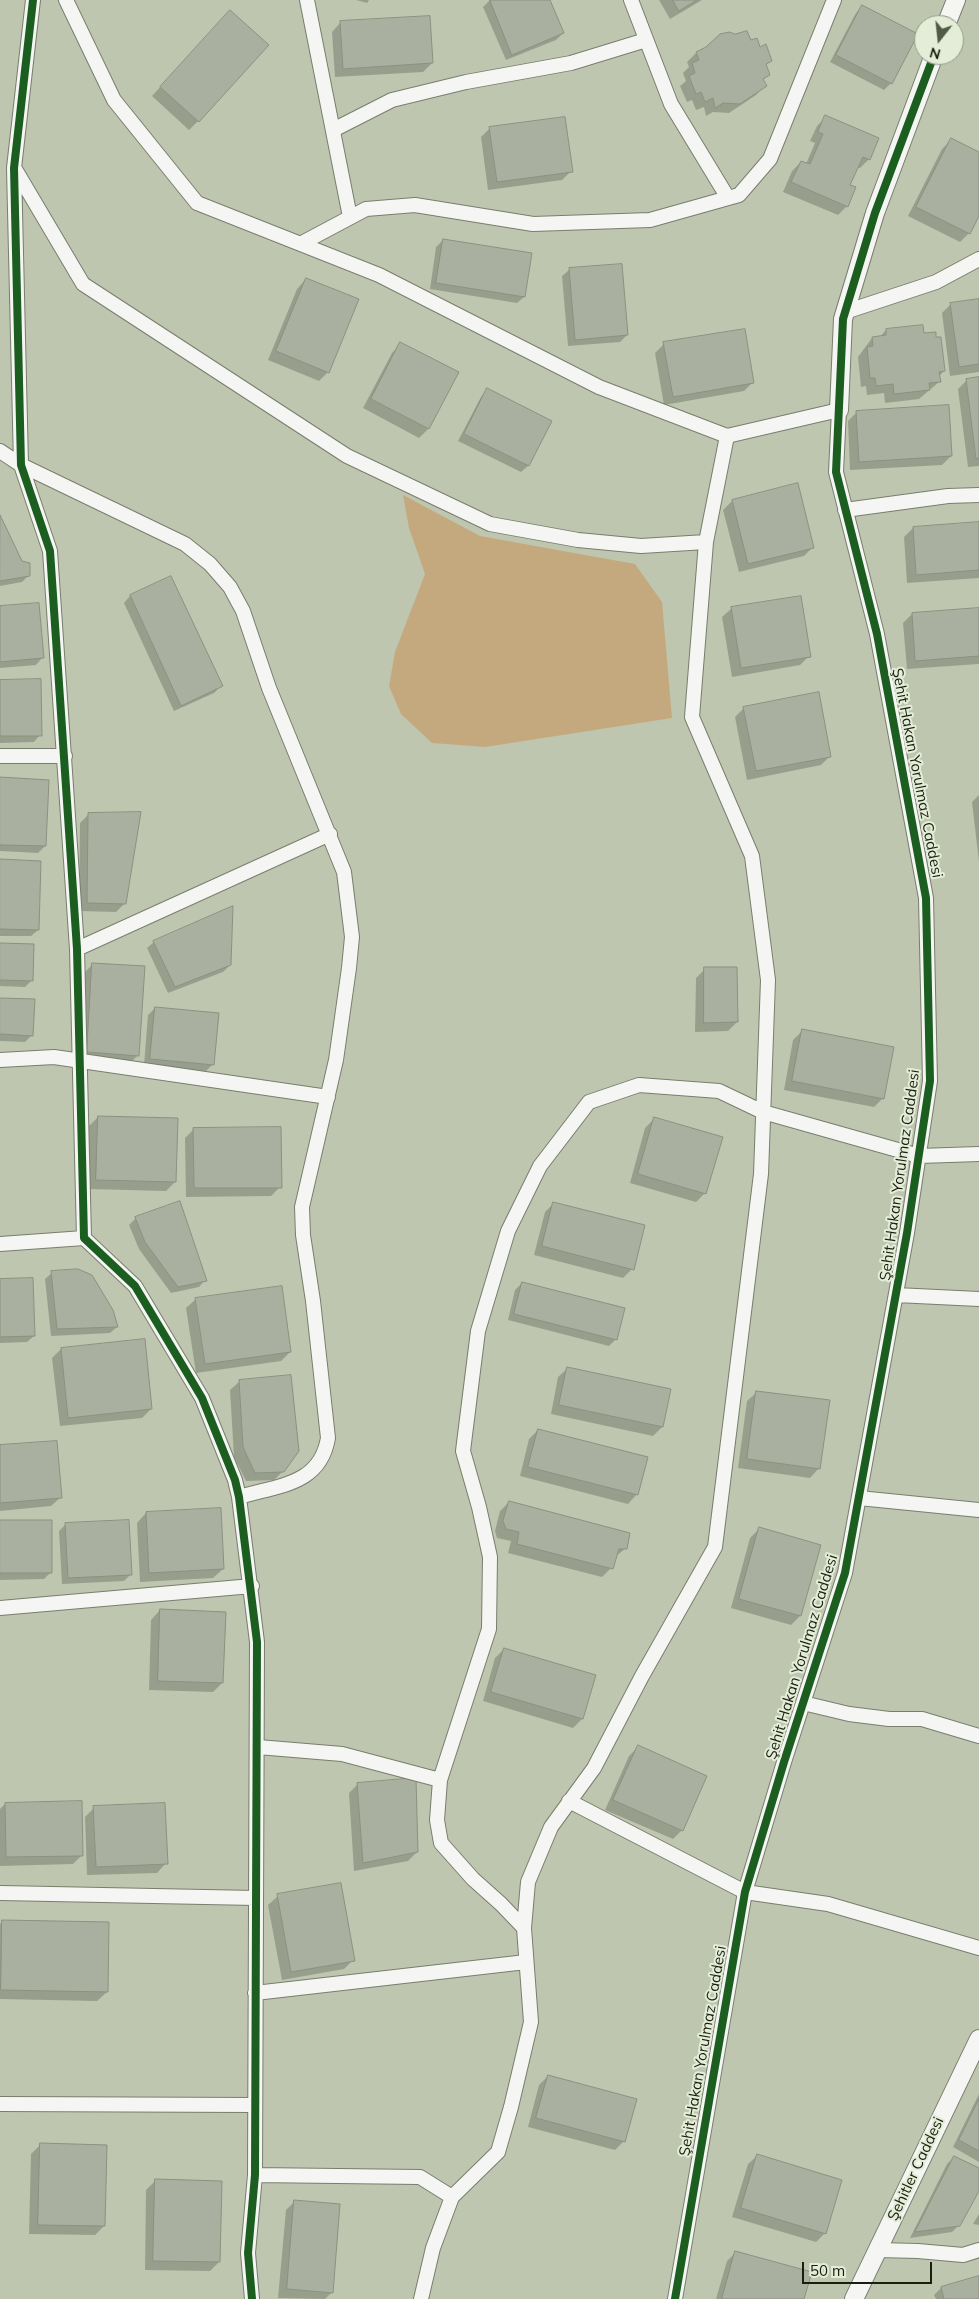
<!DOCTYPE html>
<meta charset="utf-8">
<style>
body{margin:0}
#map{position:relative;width:979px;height:2299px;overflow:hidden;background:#bec6b0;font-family:Mulish,sans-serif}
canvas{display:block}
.north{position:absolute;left:914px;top:15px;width:50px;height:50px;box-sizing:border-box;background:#e4edd8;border:1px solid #939a88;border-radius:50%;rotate:196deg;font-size:14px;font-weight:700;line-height:20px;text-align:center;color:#191e0f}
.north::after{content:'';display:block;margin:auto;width:18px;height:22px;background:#535947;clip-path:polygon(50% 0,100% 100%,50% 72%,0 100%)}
.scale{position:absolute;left:802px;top:2262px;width:130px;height:22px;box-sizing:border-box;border:2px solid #191e0f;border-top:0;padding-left:6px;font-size:15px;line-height:18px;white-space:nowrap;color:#191e0f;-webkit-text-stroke:4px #e4edd8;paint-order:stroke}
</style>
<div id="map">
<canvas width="979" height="2299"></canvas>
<div class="north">N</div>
<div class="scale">50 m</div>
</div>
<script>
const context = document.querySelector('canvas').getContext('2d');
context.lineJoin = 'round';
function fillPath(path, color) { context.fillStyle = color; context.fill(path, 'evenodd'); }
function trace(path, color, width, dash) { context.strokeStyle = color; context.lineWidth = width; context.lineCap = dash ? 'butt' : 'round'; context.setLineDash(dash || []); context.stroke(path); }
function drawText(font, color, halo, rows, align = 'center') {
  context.font = font + ' Mulish,sans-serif'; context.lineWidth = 4; context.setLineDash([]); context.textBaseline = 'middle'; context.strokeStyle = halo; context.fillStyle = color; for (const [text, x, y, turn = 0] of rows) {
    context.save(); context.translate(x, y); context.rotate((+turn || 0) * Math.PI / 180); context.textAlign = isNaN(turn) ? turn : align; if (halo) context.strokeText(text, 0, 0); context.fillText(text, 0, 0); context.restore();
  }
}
fillPath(new Path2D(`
 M403,495L480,536L635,564L662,602L672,718L485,747L432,743L401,714L389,686L395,652L425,574L409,528Z`), '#c5a97e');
fillPath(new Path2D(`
 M356,0H369L367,3Z
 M490,0H549L563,33L556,40L506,60L483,7Z
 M659,0H702L670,19Z
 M863,6L916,35L891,83L884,90L830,62L856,13Z
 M221,21L198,121L189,130L152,96Z
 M341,22L432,63L423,72L335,77L332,32Z
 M750,42L771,60L765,66L769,74L763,80L765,85L756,95L729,113L713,112L706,116L704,107L696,110L692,100L687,102L680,86L686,81L683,73L689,67L687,62L696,53L707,48Z
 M826,117L869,159L860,168L857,167L849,186L847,206L838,215L783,192L792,171L801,162L806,164L815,143L810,141L817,126Z
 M490,128L571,171L562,180L488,190L481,137Z
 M951,140L979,154V213L969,233L960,242L908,216L942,149Z
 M443,240L524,297L517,303L430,289L436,247Z
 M621,265L627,335L620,342L568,346L562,276L569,270Z
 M306,279L328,372L319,381L268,360L297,289Z
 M979,301V372L950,376L942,313L951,304Z
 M886,330L935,338L944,371L939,376V382L919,399L885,403L884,393L867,395L866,386L861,387L858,357L872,338H879Z
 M401,344L457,372L428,429L419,438L363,408L392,353Z
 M664,344L753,382L744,391L664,405L655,353Z
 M979,379V466L968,467L958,389L967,380Z
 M488,390L550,421L528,466L521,472L458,441L481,397Z
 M857,412L951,456L942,465L850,470L848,421Z
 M732,501L813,547L804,556L739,572L723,510Z
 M0,518L29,575L22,582L0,586Z
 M979,523V578L907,583L904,537L913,528Z
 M171,578L221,686L214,693L174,711L124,603L130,596Z
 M0,607L42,658L36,665L0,668Z
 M732,608L809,656L800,665L732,677L722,617Z
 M979,610V664L907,669L903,623L912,614Z
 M0,681L40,735L34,742L0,743Z
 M744,708L830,756L821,765L747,780L735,717Z
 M0,779L45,846L38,853L0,851Z
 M979,795V862L972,802Z
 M89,814L125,903L116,912L79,911L80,823Z
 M0,861L38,930L31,936H0Z
 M154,942L230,965L223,972L168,993L147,948Z
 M0,944L32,980L25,987L0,986Z
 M93,964L138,1055L129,1064L78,1061L84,973Z
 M705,969L737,1022L728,1031L695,1032L696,978Z
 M0,999L32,1035L25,1042L0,1041Z
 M155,1008L213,1064L206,1071L144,1065L148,1015Z
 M802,1031L883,1098L874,1107L784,1090L793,1040Z
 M98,1117L175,1182L166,1191L88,1189L89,1126Z
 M654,1119L705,1193L696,1202L630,1183L645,1128Z
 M194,1129L280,1187L271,1196L186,1197L185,1138Z
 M554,1203L632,1269L623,1278L534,1255L545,1212Z
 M136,1218L205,1280L199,1287L171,1293L139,1249L129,1225Z
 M52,1273L117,1327L110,1333L51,1336L45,1279Z
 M0,1280L34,1336L27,1342L0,1343Z
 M522,1283L616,1339L609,1346L508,1320L515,1290Z
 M196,1299L290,1352L281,1361L196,1373L186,1308Z
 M61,1349L151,1409L142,1418L60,1426L52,1358Z
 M568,1368L662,1427L653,1436L551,1414L558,1377Z
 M240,1381L283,1471L274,1480L246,1481L234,1457L230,1390Z
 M757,1392L819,1468L810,1478L738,1468L747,1401Z
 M538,1430L637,1494L628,1504L520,1476L529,1439Z
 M0,1447L61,1497L51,1506L0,1511Z
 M509,1502L626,1548L615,1557L611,1568L602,1577L508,1553L511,1541L497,1538L495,1531L500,1511Z
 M146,1513L223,1569L213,1578L140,1582L137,1523Z
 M0,1522L51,1572L44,1579L0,1580Z
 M66,1524L131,1574L124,1581L62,1584L59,1531Z
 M759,1529L819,1546L800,1616L791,1625L731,1608L750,1538Z
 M160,1610L222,1683L213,1692L149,1690L151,1620Z
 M504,1649L582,1719L573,1728L483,1701L495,1658Z
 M638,1747L682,1830L673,1839L605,1810L629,1756Z
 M358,1784L417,1852L408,1861L354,1871L349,1793Z
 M5,1804L82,1855L73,1864L0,1866V1809Z
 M94,1808L166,1863L157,1873L87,1875L85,1817Z
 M278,1896L353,1960L344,1969L282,1980L268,1905Z
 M3,1921L107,1992L97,2001L0,1999V1924Z
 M548,2076L624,2141L615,2150L528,2127L539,2085Z
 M979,2094V2162L953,2147Z
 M40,2145L104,2226L95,2235L29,2234L31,2154Z
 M758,2155L825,2233L816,2242L732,2217L748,2164Z
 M954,2157L979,2169V2188L959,2225L952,2232L910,2238L947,2164Z
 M155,2181L219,2262L210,2271L145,2270L146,2190Z
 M295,2201L332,2292L325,2299L278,2298L286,2210Z
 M979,2214V2225L973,2224Z
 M736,2252L803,2299H716L727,2261Z
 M979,2277V2299H936L934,2295L941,2288Z`), '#0003');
const building = new Path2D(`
 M490,0H550L564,33L512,55Z
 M673,0H697L679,11Z
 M862,5L918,34L892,84L836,55Z
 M230,10L269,45L199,122L160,87Z
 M430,16L433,63L343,69L340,21Z
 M747,31L751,40L757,38L760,47L766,44L772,61L766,64L770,75L763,79L767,86L740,104L723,103L715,108L713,98L705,102L701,92L696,94L689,76L695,73L692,63L699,60L696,52L706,47L720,34L729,32L735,34Z
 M825,115L879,138L870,160L863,157L850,185L856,187L848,207L791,182L801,161L810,164L823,134L818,132Z
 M565,117L573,172L497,182L489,127Z
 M951,138L979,152V216L970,234L916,207Z
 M443,239L532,253L525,297L436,283Z
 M622,264L628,335L575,340L569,268Z
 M306,278L359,299L329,373L276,351Z
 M979,299V364L959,367L950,303Z
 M923,325L924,333L936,332V337H941L945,371L939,372L941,382L929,383L930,390L894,394L893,384L876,386L875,378H870L867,347L873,346L872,337L886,335V329Z
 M745,329L754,383L673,397L663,342Z
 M400,342L459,372L429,429L371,399Z
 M979,377V458L976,459L966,379Z
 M487,388L552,421L529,466L464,434Z
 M949,405L952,456L859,462L856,411Z
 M798,483L814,548L748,564L732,500Z
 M0,515L22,561L30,563V576L0,581Z
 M979,522V570L916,575L913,527Z
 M171,576L223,686L181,706L130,595Z
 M801,596L811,657L741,668L731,607Z
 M39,603L44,658L0,662V606Z
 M979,608V656L915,661L912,613Z
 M41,679L42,736H0V680Z
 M819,692L831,757L756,771L743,707Z
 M0,777L49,780L46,846L0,845Z
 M141,812L126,904L87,903L88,813Z
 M0,859L41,861L39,930L0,929Z
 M233,906L231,965L175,987L153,941Z
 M0,943L34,944L33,981L0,980Z
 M92,963L145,966L139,1056L87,1052Z
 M704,967H737L738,1022L704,1023Z
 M0,998L35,999L33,1036L0,1034Z
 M155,1007L219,1013L214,1065L150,1059Z
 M802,1029L894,1047L884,1099L792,1081Z
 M98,1116L178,1118L176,1182L96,1180Z
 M654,1117L723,1137L706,1194L638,1174Z
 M281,1127L282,1188H194L193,1128Z
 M180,1201L207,1281L178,1287L145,1242L135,1217Z
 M553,1202L645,1225L634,1270L542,1246Z
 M78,1269L92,1275L113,1310L118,1327L57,1329L51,1271Z
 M33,1278L35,1336L0,1337V1279Z
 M522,1282L625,1308L617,1340L514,1314Z
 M282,1286L291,1352L205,1364L195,1298Z
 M145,1339L152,1409L68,1418L61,1348Z
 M567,1367L671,1389L663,1427L559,1405Z
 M291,1375L299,1451L284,1472L255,1473L243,1447L239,1380Z
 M756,1391L830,1400L820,1469L747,1459Z
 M538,1429L648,1457L638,1495L528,1467Z
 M57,1441L62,1498L0,1503V1445Z
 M509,1501L630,1533L627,1549H619L613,1569L517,1544L519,1532L506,1529L503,1521Z
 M221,1508L224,1569L149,1573L146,1512Z
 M0,1520H52V1573H0Z
 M129,1520L132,1575L68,1578L65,1523Z
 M759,1527L821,1545L801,1616L739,1599Z
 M160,1609L226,1612L223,1683L158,1681Z
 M504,1648L596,1675L583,1719L491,1692Z
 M638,1745L707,1776L683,1831L613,1800Z
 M416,1778L418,1852L363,1863L357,1783Z
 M82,1801L83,1856L6,1857L5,1803Z
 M165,1803L168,1864L96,1867L93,1806Z
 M341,1883L355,1961L291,1972L277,1894Z
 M2,1920L109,1922L108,1992L1,1990Z
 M548,2075L637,2099L625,2142L536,2118Z
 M979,2099V2151L959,2140Z
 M40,2143L107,2145L105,2226L38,2225Z
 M757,2154L842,2180L826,2234L741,2208Z
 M954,2156L979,2168V2191L960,2226L915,2232Z
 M155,2179L222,2181L220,2262L153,2261Z
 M294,2200L340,2204L333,2293L287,2289Z
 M735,2251L812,2272L804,2299H722Z
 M979,2276V2299H944L941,2287Z`);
fillPath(building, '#aab09f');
trace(building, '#8b9180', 1);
const minor = new Path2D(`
 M33,0L14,168L21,465L50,551L77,949L84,1238L135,1286L202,1398L235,1480L239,1497L257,1642L255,2175L248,2253L252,2299
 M66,0L114,100L197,203L379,275L599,387L727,436
 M307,0L350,217
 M631,0L671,104L728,198
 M333,130L392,100L466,82L571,63L646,40
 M15,169L83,284L347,456L490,524L578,540L641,546L706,542
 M302,243L366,209L415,205L533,224L650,220L739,195L770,159L834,0
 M845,312L936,282L979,259
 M0,451L21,465L185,544L210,564L230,587L243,611L269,688L344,872L352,937L349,968L336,1060L302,1207L303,1235L313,1301L328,1438C320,1485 279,1485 239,1497
 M845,510L948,496L979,495
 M0,756H65
 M77,949L330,834
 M0,1060L54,1057L328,1097
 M0,1244L84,1238
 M896,1295L979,1299
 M859,1498L979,1510
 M0,1608L252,1586
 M803,1703L849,1714L889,1719H922L979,1736
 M258,1747L342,1754L440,1780
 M569,1801L745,1892L828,1904L979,1948
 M0,1893L256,1898
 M524,1928L501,1904L473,1879L441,1843L437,1820L440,1780L489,1629L490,1557L479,1507L463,1451L478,1331L508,1231L540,1166L589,1102L639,1085L719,1091L763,1112L919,1156L979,1154
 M255,1993L526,1962
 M0,2104L255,2105
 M255,2175L420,2177L452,2197
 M878,2250L918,2251L963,2255L979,2250
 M421,2299L433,2248L452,2197L498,2152L511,2107L531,2022L524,1928L528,1882L551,1827L594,1768L642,1676L715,1547L761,1174L768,980L752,856L692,717L706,542L727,436L839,410L836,472L877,634L926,898L930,1081L907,1233L845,1573L784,1762L745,1892L675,2299`);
const tertiary = new Path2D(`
 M946,25L956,0
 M839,410L843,319L875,213L934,55
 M854,2299L979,2039`);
trace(minor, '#787e6d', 16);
trace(tertiary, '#787e6d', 20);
trace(minor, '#f5f6f3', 14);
trace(tertiary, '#f5f6f3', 18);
trace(new Path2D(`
 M33,0L14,168L21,465L50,551L77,949L84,1238L135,1286L202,1398L235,1480L239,1497L257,1642L255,2175L248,2253L252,2299
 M675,2299L745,1892L784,1762L845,1573L907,1233L930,1081L926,898L877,634L836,472L843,319L875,213L934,55`), '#1b5e20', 8);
drawText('15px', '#191e0f', '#e4edd8', [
 ["Şehit Hakan Yorulmaz Caddesi",917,773,79],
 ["Şehit Hakan Yorulmaz Caddesi",900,1175,-82],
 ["Şehit Hakan Yorulmaz Caddesi",802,1657,-73],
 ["Şehit Hakan Yorulmaz Caddesi",703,2051,-80],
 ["Şehitler Caddesi",916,2169,-65]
]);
</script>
